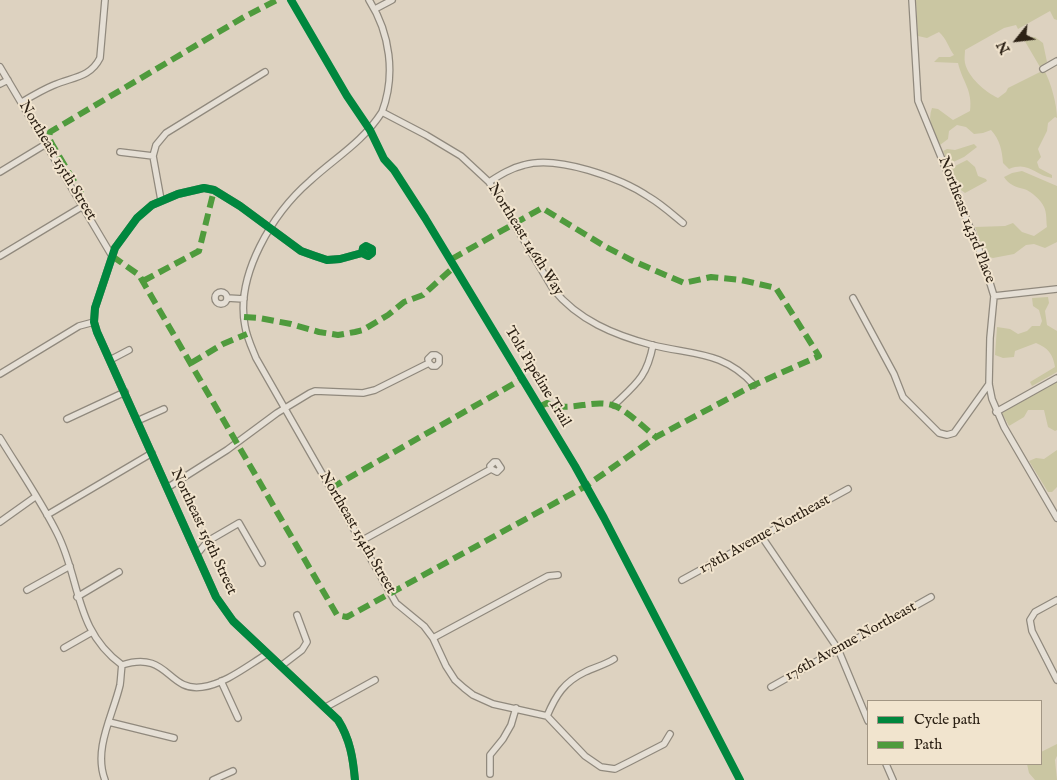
<!DOCTYPE html>
<style>
body{margin:0}
#map{position:relative;width:1057px;height:780px;overflow:hidden;background:#ddd2c0;font-family:"IM FELL English",serif}
canvas{display:block}
.legend{position:absolute;left:867px;top:700px;width:175px;height:65px;box-sizing:border-box;background:#f1e4ce;border:1px solid #a29684;margin:0;padding:6px 9px;list-style:none;font-size:15px;color:#2c2115}
.legend li{display:flex;align-items:center;gap:10px;height:25px}
.legend b{width:25px;border:1px solid #a29684}
.north{position:absolute;left:992px;top:15px;width:50px;height:50px;-webkit-text-stroke:4px #f1e4ce;paint-order:stroke;rotate:241deg;font-size:14px;font-weight:700;line-height:20px;text-align:center;color:#2c2115}
.north::after{content:'';display:block;margin:auto;width:18px;height:22px;background:#2c2115;clip-path:polygon(50% 0,100% 100%,50% 72%,0 100%)}
</style>
<div id="map">
<canvas width="1057" height="780"></canvas>
<ul class="legend">
<li><b style="height:6px;background:#00873e"></b>Cycle path</li>
<li><b style="height:6px;background:#4f9b3d"></b>Path</li>
</ul>
<div class="north">N</div>
</div>
<script>
const context = document.querySelector('canvas').getContext('2d');
context.lineJoin = 'round';
function fillPath(path, color) { context.fillStyle = color; context.fill(path, 'evenodd'); }
function trace(path, color, width, dash) { context.strokeStyle = color; context.lineWidth = width; context.lineCap = dash ? 'butt' : 'round'; context.setLineDash(dash || []); context.stroke(path); }
function drawText(font, color, halo, rows, align = 'center') {
  context.font = font + ' "IM FELL English",serif'; context.lineWidth = 4; context.setLineDash([]); context.textBaseline = 'middle'; context.strokeStyle = halo; context.fillStyle = color; for (const [text, x, y, turn = 0] of rows) {
    context.save(); context.translate(x, y); context.rotate((+turn || 0) * Math.PI / 180); context.textAlign = isNaN(turn) ? turn : align; if (halo) context.strokeText(text, 0, 0); context.fillText(text, 0, 0); context.restore();
  }
}
fillPath(new Path2D(`
 M916,0H1057V20L1054,19L1050,11L1018,29L1016,25L1004,28L965,50C965,54 964,59 965,63C968,77 985,92 998,98L1006,92L1008,88L1044,70C1051,82 1057,105 1057,118L1055,117L1048,123L1047,131L1038,149L1041,157L1037,162L1039,168L1052,175V178C1034,175 1029,161 1009,169L1003,163C1002,150 1000,140 991,130L983,133L974,134L966,127L957,125L949,131L948,139L940,145C933,134 927,121 932,108L938,109L953,120L970,111C973,90 962,81 958,63L934,62L939,57H950L954,55C948,47 947,39 939,32L927,38L918,36Z
 M1035,37L1043,43L1047,62L1040,67L1023,38Z
 M974,144L977,147L964,157L949,164L943,151L947,149L955,150Z
 M967,160L975,167L978,176L986,179L987,181L965,193L961,190L951,168Z
 M1022,171L1057,186V242L1045,248L1034,244L1026,245L1014,254L993,258L986,256L975,227L1005,226L1013,223L1022,232L1034,236L1047,227C1046,221 1047,213 1044,207C1041,200 1031,191 1024,189C1016,187 1009,185 1004,177L1012,173Z
 M1048,297L1049,303L1045,311L1047,325L1057,331V372L1032,386L1030,382L1055,367C1053,354 1048,348 1036,343L1015,351L1014,357L1003,358L995,355L997,327L1010,329L1018,334L1027,331L1032,326H1040L1042,321L1039,310L1033,306L1032,298Z
 M1057,381V430L1055,431L1048,427L1044,410H1028L1024,417L1009,426L1002,413Z
 M1057,450V487L1052,492H1048L1029,461L1036,458L1044,459Z
 M1057,744V756L1055,760L1057,780H1035L1029,773L1027,764H1041V752Z`), '#cac6a2');
const street = new Path2D(`
 M369,0C390,33 396,75 382,112L426,135L461,156L489,182L553,289C578,320 614,335 652,345C692,355 724,351 754,385
 M912,0L918,101L982,257L994,296L990,338L989,384L992,399L1004,427L1057,518
 M375,9L392,0
 M0,67L112,256
 M1043,69L1057,61
 M0,84L8,80
 M22,102C32,96 42,90 54,85C72,77 90,78 100,58L105,0
 M382,112C362,143 336,157 310,181C273,213 235,275 245,326C247,338 252,348 256,358L396,603L424,626L433,638L446,666L455,680L464,688L473,695L493,704L547,716L585,756L601,767L615,769L629,762L664,744L670,734
 M120,152L153,156
 M0,172L46,144
 M489,182C500,175 511,168 524,165C557,155 621,178 649,197C661,204 672,214 683,223
 M161,200L153,156L156,145L166,133L265,72
 M0,256L83,206
 M215 298a6 6 0 1 1 12 0a6 6 0 1 1-12 0Z
 M994,296L1057,289
 M227,298L244,299
 M853,298L894,374L903,397L939,433L947,435L954,433L989,384
 M110,360L129,350
 M0,374L79,326L94,322
 M614,405C636,384 647,377 653,345
 M996,412L1057,378
 M67,419L125,392
 M137,421L164,409
 M0,438C19,469 41,501 57,533C81,580 74,630 122,665
 M167,488L227,450L277,413L310,393L315,391L363,393L375,390L429,363L428,359L432,355H436L439,357V363L436,366H432L429,363
 M47,515L152,453
 M0,522L35,497
 M762,537L838,649L868,721
 M361,541L491,469L490,466L494,462H497L501,468L497,472L491,469
 M197,554L208,541L239,523L262,563
 M682,580L848,489
 M27,590L70,566
 M77,597L119,572
 M1057,600L1035,612L1030,620L1032,631L1057,680
 M433,638L548,576L558,575
 M64,648L92,632
 M122,665C169,650 167,692 202,687C225,684 247,666 267,654
 M281,666L302,650L307,642L297,615
 M221,681L238,718
 M771,687L931,597
 M326,707L375,680
 M547,716C556,695 564,682 585,672C595,667 605,665 614,659
 M109,722L174,738
 M886,764L893,780
 M490,774V755L503,739L511,725L516,708
 M105,780C93,749 113,715 120,685C121,678 121,671 122,665
 M213,780L233,771
 M355,780C353,758 350,739 338,720L233,621L216,597L97,332L94,322L95,308L115,248L137,218L152,205L178,194L204,188L214,190L240,206L301,251L315,256L327,260L340,259L362,253L368,256L372,253V249L366,246L363,248L362,253`);
trace(street, '#90897d', 8);
trace(street, '#e5dfd5', 5.5);
trace(new Path2D(`
 M78,197L81,193L52,144L49,138L50,132L244,17L277,0
 M112,256L139,275L337,615L347,617L586,486L656,437L754,385L819,356L776,288L741,280L711,277L684,283L633,261L606,247L542,208L450,260
 M143,281L199,251L214,190
 M244,317L259,318L291,324L319,332L338,335L355,332L363,330L388,315L404,302L423,295L454,267
 M191,363L223,344L247,334
 M539,407L547,403C568,413 591,399 612,405C626,409 644,428 656,437
 M331,488L522,379`), '#4f9b3d', 6, [12, 6]);
trace(new Path2D(`
 M291,0L347,96L370,130L384,159L394,170L425,218L575,466L604,518L740,780
 M355,780C353,758 350,739 338,720L233,621L216,597L97,332L94,322L95,308L115,248L137,218L152,205L178,194L204,188L214,190L240,206L301,251L315,256L327,260L340,259L362,253L368,256L372,253V249L366,246L363,248L362,253`), '#00873e', 8);
drawText('15px', '#2c2115', '#f1e4ce', [
 ["Northeast 155th Street",57,161,59],
 ["Northeast 143rd Place",966,220,69],
 ["Northeast 146th Way",525,240,58],
 ["Tolt Pipeline Trail",537,377,59],
 ["Northeast 156th Street",203,532,65],
 ["Northeast 154th Street",357,533,60],
 ["178th Avenue Northeast",765,535,-29],
 ["176th Avenue Northeast",851,642,-29]
]);
</script>
